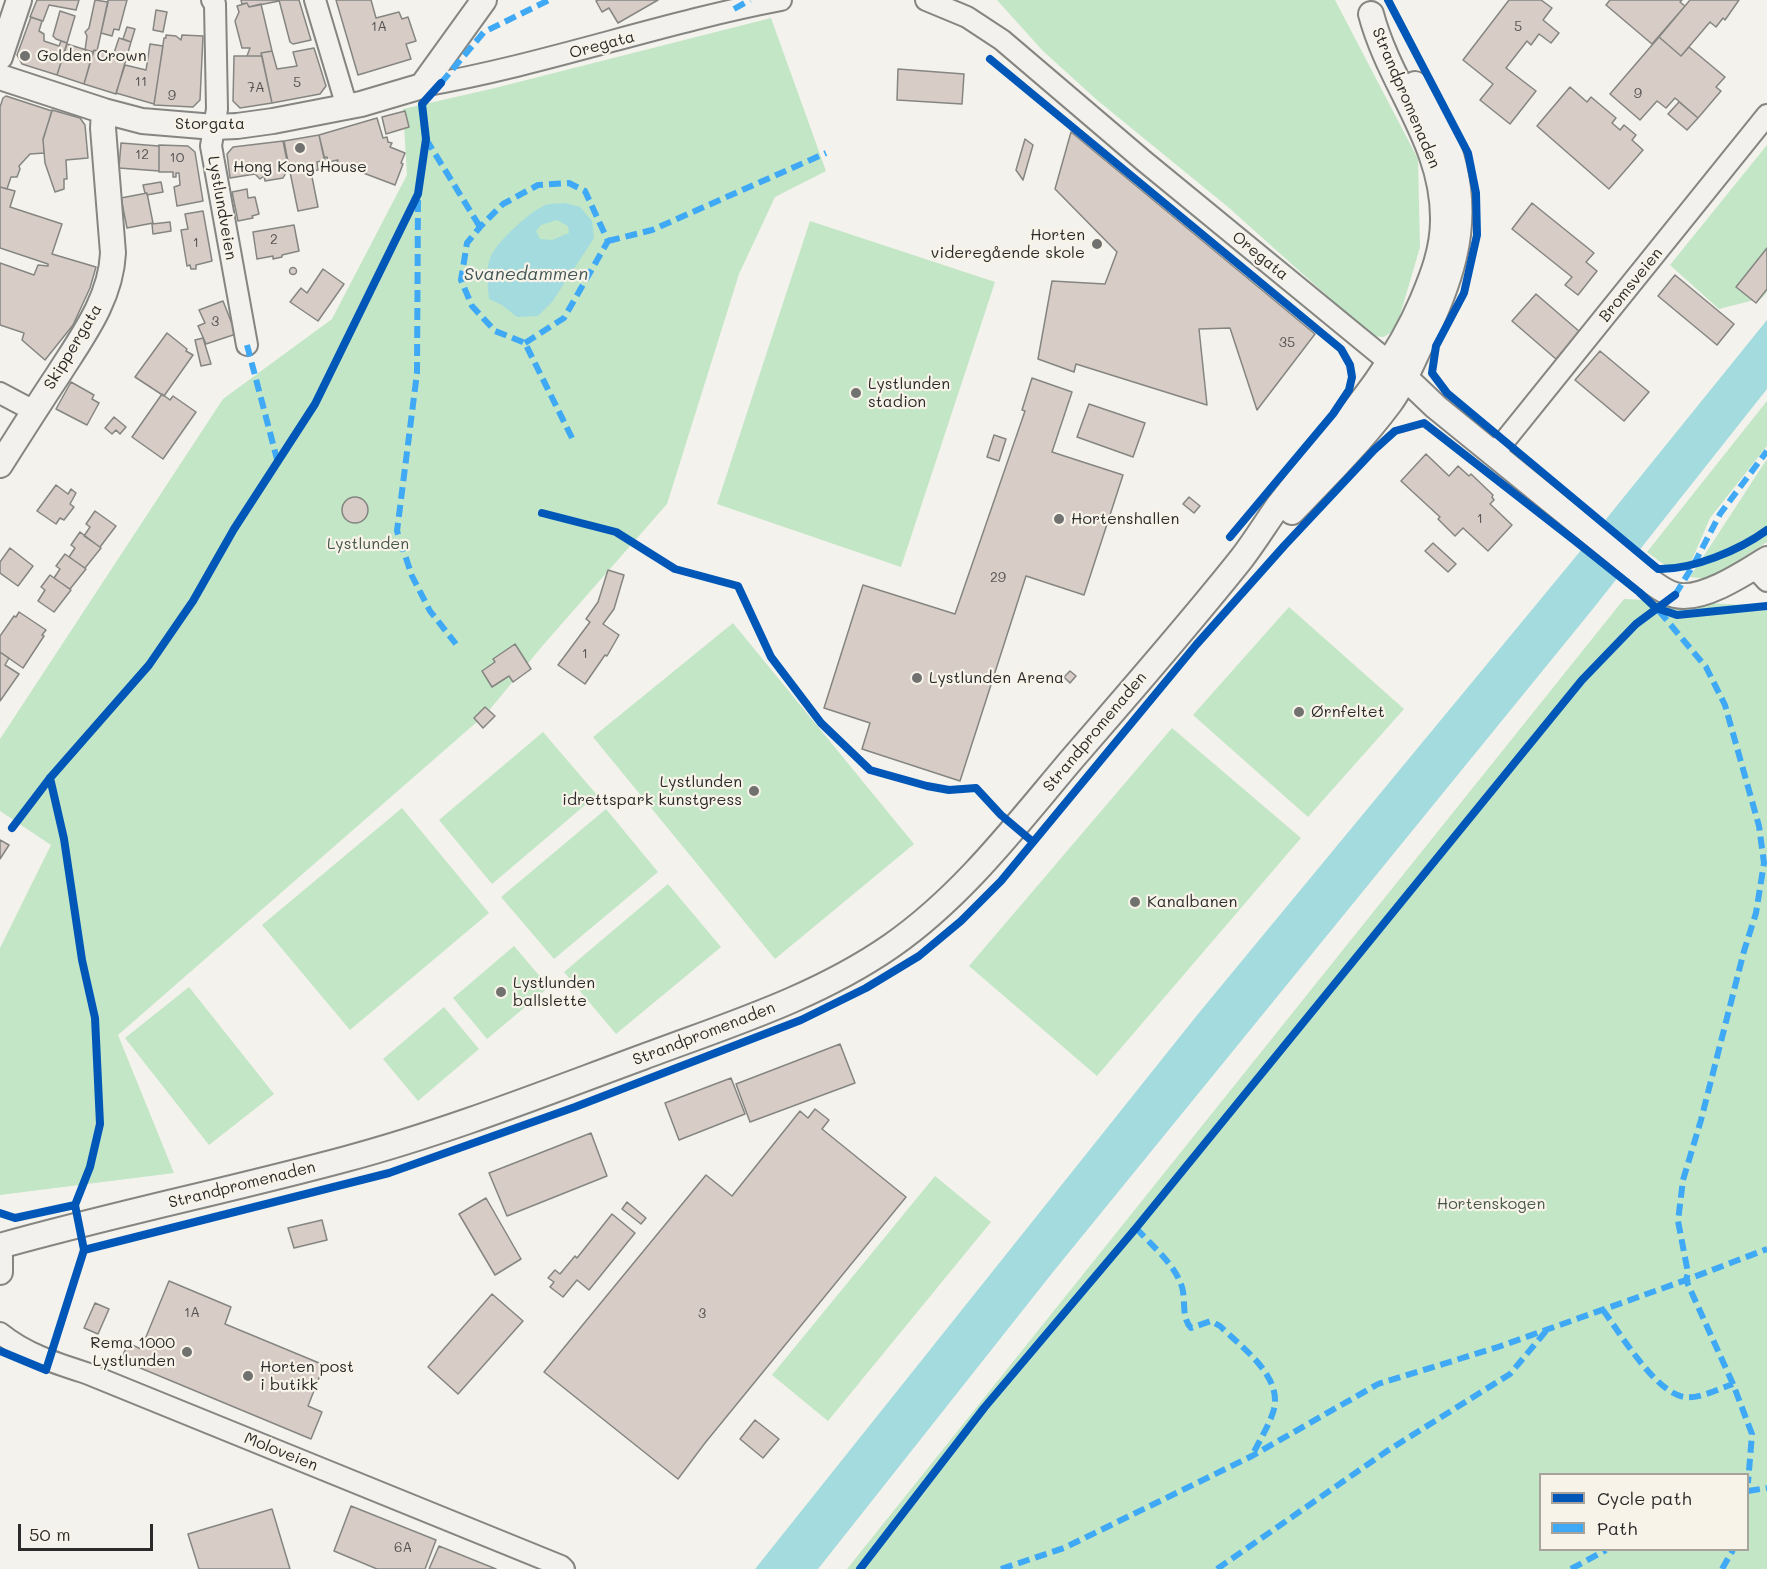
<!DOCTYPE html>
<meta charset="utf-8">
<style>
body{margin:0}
#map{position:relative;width:1767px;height:1569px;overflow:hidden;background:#f4f2ec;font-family:Mali,sans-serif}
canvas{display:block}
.legend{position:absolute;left:1539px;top:1473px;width:210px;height:78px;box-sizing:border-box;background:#f7f3e8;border:2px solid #a5a39c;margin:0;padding:8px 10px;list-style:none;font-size:18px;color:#2b2b2b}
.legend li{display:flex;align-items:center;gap:12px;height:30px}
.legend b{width:30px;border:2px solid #a5a39c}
.scale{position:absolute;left:18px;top:1524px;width:135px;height:27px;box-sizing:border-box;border:3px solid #2b2b2b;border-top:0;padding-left:8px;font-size:18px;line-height:21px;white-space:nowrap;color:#2b2b2b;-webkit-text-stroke:4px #f7f3e8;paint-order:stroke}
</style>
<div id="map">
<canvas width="1767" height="1569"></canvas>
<ul class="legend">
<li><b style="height:8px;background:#0057b8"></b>Cycle path</li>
<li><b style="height:8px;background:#3fa9f5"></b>Path</li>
</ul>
<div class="scale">50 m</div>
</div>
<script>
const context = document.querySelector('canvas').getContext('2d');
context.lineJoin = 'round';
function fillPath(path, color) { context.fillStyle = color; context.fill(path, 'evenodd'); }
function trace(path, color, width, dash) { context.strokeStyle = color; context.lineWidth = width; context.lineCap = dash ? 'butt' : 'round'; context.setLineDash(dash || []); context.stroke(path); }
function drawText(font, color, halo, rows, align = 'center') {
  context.font = font + ' Mali,sans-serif'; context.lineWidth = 4.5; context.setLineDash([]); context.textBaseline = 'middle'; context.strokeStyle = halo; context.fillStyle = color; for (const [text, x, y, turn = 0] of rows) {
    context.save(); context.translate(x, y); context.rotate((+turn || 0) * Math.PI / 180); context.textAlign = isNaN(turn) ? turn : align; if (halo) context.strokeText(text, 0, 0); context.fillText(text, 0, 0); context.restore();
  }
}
fillPath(new Path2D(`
 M997,0H1335L1418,159L1420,247L1396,329L1384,337L1372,336L1228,207L1097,100L1043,51Z
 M771,18L826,171L775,197L739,274L667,504L544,644L486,714L118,1035L174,1173L0,1195V948L51,845L0,811V739L223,399L332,319L407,175L403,109L495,88Z
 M1767,145V292L1762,298L1719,309L1670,265Z
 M810,221L995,282L901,567L717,504Z
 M1767,401V446L1710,518L1691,562L1666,566L1647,552Z
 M1767,459V542L1709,579L1690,577Z
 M1624,599L1767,606V1569H847ZM1540,1474H1748V1550H1540Z
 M1289,607L1404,709L1308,817L1193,715Z
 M733,623L914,844L775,959L593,737Z
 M1172,728L1301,838L1097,1076L969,966Z
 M543,732L597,795L492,884L439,820Z
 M402,808L489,913L350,1030L262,925Z
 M606,809L658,872L554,959L501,897Z
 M668,884L721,947L616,1034L564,972Z
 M514,946L549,987L487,1039L453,998Z
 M189,987L274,1094L209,1145L125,1038Z
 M444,1007L479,1049L418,1101L383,1059Z
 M935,1176L991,1222L828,1421L772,1375Z`), '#c2e6c6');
fillPath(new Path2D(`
 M565,203L580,207L592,221L594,238L552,302L538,316L517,317L502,305L489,299C488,285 485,269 491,256C497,242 531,210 546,205C551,203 559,204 565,203ZM557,220L568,226L569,233L552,240L540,239L536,231L541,225Z
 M1767,320V389L1592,610L1053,1272L818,1569H755L1198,1014L1573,560Z`), '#a3dbdf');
const building = new Path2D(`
 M37,0H79L76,10L49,5L43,21L30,17Z
 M95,0L108,2L97,51L94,50L93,52L85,50L87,36L85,32L89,28Z
 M108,0H127L119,30L114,29L112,36L101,33Z
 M241,0H278L279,1L249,7L247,3L242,4Z
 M279,0H299L311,40L293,44L290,42Z
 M336,0H371L376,18L399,12L402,19L408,17L416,41L406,44L411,59L358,75Z
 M598,0H658L618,23L609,8L602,12L596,1Z
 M1509,0H1541L1552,8L1543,20L1559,33L1551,43L1539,34L1531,45L1527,41L1506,68L1536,91L1510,124L1480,100L1493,84L1463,60Z
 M1610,0H1682L1680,2L1685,6L1652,44L1606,5Z
 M1690,0H1739L1725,20L1723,18L1716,27L1710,22L1681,56L1659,37Z
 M247,3L249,7L261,4L272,51L261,53L262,56H247L250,48H242L235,21L239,12L237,6Z
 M156,10L167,12L163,32L153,30Z
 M60,11L75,16L67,43L56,39L53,36Z
 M31,17L42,21L39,31L44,34V41L59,46L61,41L67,43L57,75L22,64L17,55Z
 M127,27L135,29L131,42L123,39Z
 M166,35L176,36L181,40L182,35L203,36L200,100L193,107L154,105L164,38H166Z
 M1659,37L1681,56L1689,47L1725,77L1716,87L1721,91L1698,118L1675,98L1666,108L1657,101L1640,120L1610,94Z
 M119,38L131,42L116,94L84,84L94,50L113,56Z
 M67,44L93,52L84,84L57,75Z
 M150,44L163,46L154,104L116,93L125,65L146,70Z
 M314,48L326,86L320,94L272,103L261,53L272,51L277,69L297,66L293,52Z
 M234,56H262L272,103L240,108L233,101Z
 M898,69L964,74L962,104L897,100Z
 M1570,87L1587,102L1591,97L1616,118L1612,123L1620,130L1624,125L1636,135L1632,140L1643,150L1609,189L1537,126Z
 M6,96L52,111L43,139L44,153L30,154L19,166L20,169L17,177H11L7,189L0,187V107L3,98Z
 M1679,102L1698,118L1687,130L1668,114Z
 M52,110L80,118L85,125L88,158L66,160L67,179H64V189L55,192L45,163L43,140Z
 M405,111L409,127L386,134L382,117Z
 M377,118L383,138L387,137L388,142L392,143L390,147L405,153L401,163L403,164L395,185L337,163L338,160L328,162L327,157L324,158L319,135Z
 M1071,132L1315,334L1257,410L1230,328L1199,329L1207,405L1076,364L1074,372L1038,359L1052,281L1105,284L1117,252L1055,189Z
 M319,135L325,160L317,162L318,170L307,172L306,164L289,167L284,141Z
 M1025,139L1033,145L1023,180L1016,170Z
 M283,141L289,171H287L283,178L265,181L264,176L260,179L255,174L230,178L227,154L233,147Z
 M121,143L159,146V171L119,168Z
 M159,145L188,146L195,152L203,201L177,206L174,187L180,185L179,173H176V177H173V172H159Z
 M306,164L307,172H311L318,207L298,211L289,167Z
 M161,182L163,192L147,195V193H145L143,185Z
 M0,187L15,191L10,207L62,224L52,254L96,267L90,288L73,325L45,360L22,340L24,333L0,325V263L34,275L38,265L48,266V264L0,248Z
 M247,189L248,198L255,197L259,214L252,216L253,218L238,221L232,192Z
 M147,193L153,223L127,228L121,198Z
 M1532,203L1594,253L1586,262L1597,271L1578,295L1565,285L1572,277L1512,229Z
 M203,211L212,261L196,265V269H191L190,265L187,266L181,230L188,229L185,214Z
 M170,222L171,231L153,234L152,224Z
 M294,225L299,251L282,255V257L273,259V256L257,259L253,232Z
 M1767,248V289L1756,303L1736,287Z
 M289.5 271a3.5 3.5 0 1 1 7 0a3.5 3.5 0 1 1-7 0Z
 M323,269L344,284L318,321L290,302L301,288L307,293Z
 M1675,275L1734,324L1717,345L1658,296Z
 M1536,294L1580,332L1556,359L1512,321Z
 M223,301L236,334L206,344L198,326L205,323L199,310Z
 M167,333L187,349L186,351L193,355L164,396L135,377Z
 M203,338L211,364L201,366L195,340Z
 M1600,351L1649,392L1624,421L1575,380Z
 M1032,378L1072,392L1052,452L1123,475L1084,595L1026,576L960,781L862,749L870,723L824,708L863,585L955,614L1025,411L1022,410Z
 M71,382L94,395L92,399L99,403L87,425L56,409Z
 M162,394L170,400L173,396L196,412L163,459L132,437Z
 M1089,404L1145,423L1133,457L1077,437Z
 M114,417L126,427L120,434L116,430L112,434L105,428Z
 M994,435L1006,439L999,461L987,457Z
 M1426,454L1449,476L1458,466L1469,476L1471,474L1493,495L1492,497L1494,500L1490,504L1512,525L1488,551L1463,528L1455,536L1438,519L1440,517L1401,481Z
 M56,485L68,494L71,489L76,493L70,504L74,507L64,520L60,518L56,524L37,511Z
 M342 510a13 13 0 1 1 26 0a13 13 0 1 1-26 0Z
 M1189,497L1200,506L1194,513L1183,504Z
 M95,511L116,526L100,547L84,536L90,527L86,524Z
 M80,532L101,548L85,568L69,557L75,548L71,545Z
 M1433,543L1456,564L1448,572L1425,551Z
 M10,548L33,566L18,586L0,573V562Z
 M65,554L86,569L70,589L54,578L60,569L56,566Z
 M608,570L624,575L614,609L603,624L619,635L607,656L605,655L585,684L558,665L590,622L586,619L598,602Z
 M50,575L71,590L54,612L38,601L45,590L41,587Z
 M19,612L46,630L42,635L44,636L23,668L0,652V636L14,616L16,617Z
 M515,644L531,669L513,682L509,676L492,687L482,671L495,662L493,659Z
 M0,652L9,658L5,665L19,674L0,701Z
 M1070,671L1076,676L1070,683L1064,677Z
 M485,707L495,716L483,728L474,718Z
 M0,840L9,845L0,859Z
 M840,1044L855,1083L750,1122L736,1084Z
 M731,1078L745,1114L679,1140L665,1103Z
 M815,1109L829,1120L822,1129L906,1197L705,1443L678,1479L544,1372L706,1175L732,1196L800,1111L808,1118Z
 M591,1133L607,1176L507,1216L489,1173Z
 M486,1198L521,1259L495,1275L459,1214Z
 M627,1202L646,1218L641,1224L622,1209Z
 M612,1214L635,1233L589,1290L577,1280L563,1297L550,1287L554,1282L548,1278L555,1270L560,1274L575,1256L577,1258Z
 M322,1220L327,1240L294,1248L288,1228Z
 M169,1281L231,1307L225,1324L324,1365L308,1406L322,1412L311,1439L121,1360L128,1343L141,1349Z
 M492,1294L523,1321L458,1394L428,1367Z
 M95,1303L109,1309L98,1334L84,1328Z
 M755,1420L779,1439L763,1458L740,1439Z
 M351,1506L436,1540L425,1569H377L334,1551Z
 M272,1509L290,1569H199L188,1534Z
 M439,1546L496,1569H429Z`);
fillPath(building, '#d7ccc6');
trace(building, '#858582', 1.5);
const minor = new Path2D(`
 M212,0L215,4L217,109L211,146L247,345
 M315,0L347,107
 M926,0L967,17L1002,40L1144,161L1389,362
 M422,86C544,65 660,23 781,0
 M0,393L34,411
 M1494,454L1767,115
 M1754,567L1767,581
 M0,1333C26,1354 55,1363 86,1373L561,1566L564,1569`);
const major = new Path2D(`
 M0,57L19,0
 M0,77L104,111L142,121L214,127L237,126L273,121L361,104L422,86L484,0
 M1395,368L1436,407L1650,581C1657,586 1666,593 1675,595C1701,602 1745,573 1767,559
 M0,465C19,435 38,405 58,375C82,337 111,299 113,253L103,128L104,111
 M1292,512C1326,477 1361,442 1390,403C1404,384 1412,363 1422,342C1449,283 1470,232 1454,166C1447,136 1431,110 1415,84
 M0,1246C114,1214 231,1190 346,1159C447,1132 545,1093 643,1057C728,1025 816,998 891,946C963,896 1017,824 1073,758C1130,692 1188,626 1242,558C1255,541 1266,523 1278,506C1329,438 1388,381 1422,301C1433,275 1443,249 1443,220C1444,143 1390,86 1371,14
 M0,1257V1272`);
trace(minor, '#858582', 24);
trace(major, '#858582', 28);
trace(minor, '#f2f1ed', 20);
trace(major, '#f2f1ed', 24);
trace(new Path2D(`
 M734,9L750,0
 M441,83L484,32L549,0
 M426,139L480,227
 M418,200L417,373L397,531L412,576L430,611L456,644
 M608,241L652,230L826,153
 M525,343L564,318L608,241L585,191L569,183L538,185L503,204L480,227L467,243L461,280L472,306L495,331L525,343L574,442
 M247,345L278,463
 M1675,595L1694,564L1720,514L1767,451
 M1659,611L1706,667L1725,705L1759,826L1764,863L1756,913L1744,951L1701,1120L1683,1180L1678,1221L1688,1273L1686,1280L1733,1384L1752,1434L1748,1483
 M1136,1228C1152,1246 1175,1264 1182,1287C1186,1301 1181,1317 1191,1328L1211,1321L1220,1326C1241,1347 1282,1375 1274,1409C1270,1424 1259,1441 1252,1456
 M1603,1310C1620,1333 1655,1392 1684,1397C1700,1399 1718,1389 1733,1384
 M1748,1491L1767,1488
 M1001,1569L1064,1548L1252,1456L1378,1384L1498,1347L1686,1280L1767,1249
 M1217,1569L1387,1451L1510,1374L1546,1331
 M1571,1569L1606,1550
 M1722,1569L1733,1550`), '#3fa9f5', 6, [12, 6]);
trace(new Path2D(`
 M1388,0L1468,153L1476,193L1477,235L1464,293L1436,346L1432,373L1447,393L1658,569C1692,570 1740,550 1767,530
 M990,59L1341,349L1350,365L1352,377L1349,390L1333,414L1230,537
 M542,513L616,532L675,569L738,586L771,657L821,723L870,770L927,786L949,790L976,788L1001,815L1033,842
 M50,778L64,839L82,960L95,1018L100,1124L90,1167L75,1205L84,1250
 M12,828L50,778L149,665L193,601L234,529L315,404L418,194L426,139L422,104L441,83
 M0,1213L15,1218L75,1205
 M0,1351L46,1370L84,1250L389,1173L575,1107L801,1020L866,988L919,956L961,921L1001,881L1196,645L1284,546L1374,450L1395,431L1424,423L1574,540L1639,592L1656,608L1677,615L1767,606
 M860,1569L984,1408L1136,1228L1582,680L1636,624L1675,595`), '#0057b8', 8);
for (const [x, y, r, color] of [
 [25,56,6,"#71716f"],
 [300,148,6,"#71716f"],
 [1097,244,6,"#71716f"],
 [856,393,6,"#71716f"],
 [1059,519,6,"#71716f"],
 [917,678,6,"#71716f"],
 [1299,712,6,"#71716f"],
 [754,791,6,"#71716f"],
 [1135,902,6,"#71716f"],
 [501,992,6,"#71716f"],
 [187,1352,6,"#71716f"],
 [248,1376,6,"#71716f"]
]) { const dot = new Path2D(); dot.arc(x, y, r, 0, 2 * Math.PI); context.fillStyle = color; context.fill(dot); trace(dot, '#f7f3e8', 2); }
drawText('14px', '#565352', null, [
 ["1A",379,27],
 ["5",1518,27],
 ["11",141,82],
 ["5",297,83],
 ["7A",256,88],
 ["9",1638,94],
 ["9",172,96],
 ["12",142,155],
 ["10",177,158],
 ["2",274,240],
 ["1",196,243],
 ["3",215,322],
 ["35",1287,343],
 ["1",1480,519],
 ["29",998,578],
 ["1",585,654],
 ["1A",192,1313],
 ["3",702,1314],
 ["6A",403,1548]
]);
drawText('16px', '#2b2b2b', '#f7f3e8', [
 ["Oregata",602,45,-15],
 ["Strandpromenaden",1406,98,67],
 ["Storgata",210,124],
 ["Lystlundveien",222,208,80],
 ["Oregata",1260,256,39],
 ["Bromsveien",1631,285,-51],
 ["Skippergata",73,347,-59],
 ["Strandpromenaden",1095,732,-50],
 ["Strandpromenaden",704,1034,-21],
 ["Strandpromenaden",242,1185,-14],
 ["Moloveien",281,1452,22]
]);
drawText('16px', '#2b2b2b', '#f7f3e8', [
 ["Golden Crown",37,56],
 ["Hong Kong House",300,167,"center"],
 ["Horten",1085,235,"right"],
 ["videregående skole",1085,253,"right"],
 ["Lystlunden",868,384],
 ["stadion",868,402],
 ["Hortenshallen",1071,519],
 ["Lystlunden Arena",929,678],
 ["Ørnfeltet",1311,712],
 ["Lystlunden",742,782,"right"],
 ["idrettspark kunstgress",742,800,"right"],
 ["Kanalbanen",1147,902],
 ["Lystlunden",513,983],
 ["ballslette",513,1001],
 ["Rema 1000",175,1343,"right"],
 ["Lystlunden",175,1361,"right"],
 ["Horten post",260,1367],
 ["i butikk",260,1385]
], 'left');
drawText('16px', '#47574a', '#f7f3e8', [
 ["Lystlunden",368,544],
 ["Hortenskogen",1491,1204]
]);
drawText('italic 18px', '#405456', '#f7f3e8', [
 ["Svanedammen",526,274]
]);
</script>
